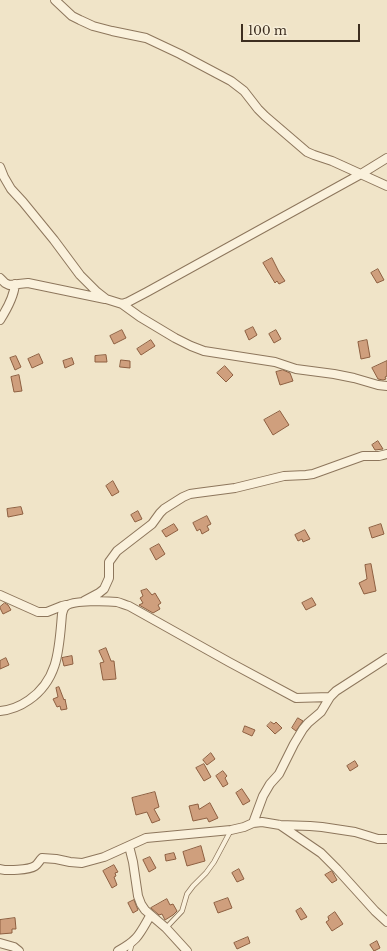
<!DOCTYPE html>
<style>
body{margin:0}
#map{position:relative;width:387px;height:951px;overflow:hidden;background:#f0e4c8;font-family:"Libre Baskerville",serif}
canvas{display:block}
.scale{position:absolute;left:241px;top:24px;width:119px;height:18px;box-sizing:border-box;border:2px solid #3d2e20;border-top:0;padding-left:5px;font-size:12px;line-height:14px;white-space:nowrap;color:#3d2e20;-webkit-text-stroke:3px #f7eed8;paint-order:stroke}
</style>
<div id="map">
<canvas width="387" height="951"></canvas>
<div class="scale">100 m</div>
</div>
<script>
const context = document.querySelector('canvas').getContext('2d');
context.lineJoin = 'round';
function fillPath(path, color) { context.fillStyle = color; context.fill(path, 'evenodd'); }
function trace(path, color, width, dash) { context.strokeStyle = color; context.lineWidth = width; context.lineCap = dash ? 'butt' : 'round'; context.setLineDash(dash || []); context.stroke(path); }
const building = new Path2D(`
 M272,258L279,272L285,281L279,284L277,281L275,283L263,263Z
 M378,269L384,280L377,283L371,273Z
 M253,327L257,335L249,340L245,331Z
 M122,330L126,338L114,344L110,336Z
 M276,330L281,339L274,343L269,334Z
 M151,340L155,346L141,355L137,349Z
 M367,340L370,357L361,359L358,342Z
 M39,354L43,363L32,368L28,359Z
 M106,355L107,362H95V356Z
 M16,356L21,367L15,370L10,358Z
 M72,358L74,364L65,368L63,361Z
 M121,360L130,361V368L120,367Z
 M387,361V376L385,377L386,379L383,380L378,379L372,368Z
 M225,366L233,375L226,382L217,373Z
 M283,370L290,373L293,381L280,385L276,372Z
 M19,375L22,391L14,392L11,377Z
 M280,411L289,425L273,435L264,420Z
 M378,441L383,449L375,450L372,445Z
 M113,481L119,492L112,496L106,486Z
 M21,507L23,514L8,517L7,509Z
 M138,511L142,519L135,522L131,515Z
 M207,516L211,524L207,526L209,530L202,534L200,529L197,531L193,523Z
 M174,524L178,530L166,537L162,531Z
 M381,524L384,534L372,538L369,528Z
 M305,530L310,539L303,542L302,539L298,541L295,535Z
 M159,544L165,554L156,560L150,549Z
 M371,564L376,591L364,594L359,583L367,579L365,565Z
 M147,589L152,595L155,593L161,603L158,605L160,609L153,613L139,605L143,603L140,598L143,596L141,591Z
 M312,598L316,605L306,610L302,603Z
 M5,603L8,605L11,610L3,614L0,608V607Z
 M106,648L111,661H114L116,679L103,680L100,663L104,662L99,651Z
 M72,656L73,664L64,666L62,658Z
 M6,658L9,665L0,669V661Z
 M59,687L64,700L65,699L67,709L61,710L60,706L57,707L53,699L58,697L56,688Z
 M298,718L303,721L296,731L292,728Z
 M271,722L274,724L276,722L282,728L275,734L267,726Z
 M245,726L255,730L252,736L243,732Z
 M211,753L215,759L207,765L203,760Z
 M355,761L358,766L350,771L347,766Z
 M204,764L211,777L204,781L196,768Z
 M223,771L227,776L225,778L228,784L223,787L216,776Z
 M242,789L250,801L243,805L236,793Z
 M155,792L159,807L154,809L160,820L152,823L147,812L136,815L132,798Z
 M210,803L218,818L209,822L207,818L193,821L189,806L198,804L199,809Z
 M201,846L205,861L187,866L183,852Z
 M174,853L176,859L166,861L165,855Z
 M150,857L156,868L149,872L143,860Z
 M114,865L118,872L115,873L116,876L114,877L117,885L112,888L103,871Z
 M239,869L244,879L237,882L232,873Z
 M332,871L337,880L332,883L325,875Z
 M228,898L232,908L218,913L214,903Z
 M167,899L170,905L173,904L177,911L173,915L165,920L162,914L159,915L151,908Z
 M134,900L138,910L133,913L128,903Z
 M301,908L307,917L301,920L296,911Z
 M335,912L343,924L332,931L326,922L329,920L328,917Z
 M15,918L16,929H12V933L0,934V920Z
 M248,937L250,943L237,949L234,943Z
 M377,941L380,948L374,951L370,945Z`);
fillPath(building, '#cf9f7d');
trace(building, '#8d5f41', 1);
const lane = new Path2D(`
 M166,928L182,911L187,894L193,886L206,873L214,862L231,830
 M130,951L132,943`);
const street = new Path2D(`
 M55,0L72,16L80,20L93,26L112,31L146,38L180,54L231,81L244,91L258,109L265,116L307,152L314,155L332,161L387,186
 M0,167L4,177L11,189L23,202L54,240L80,275L97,292L106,299L122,304L128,302L147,292L361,174L387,158
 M0,278L5,283L9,285L28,283L105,299
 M122,304L140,317L175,338L191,346L204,351L275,362L296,369L334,374L354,378L378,385L387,386
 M0,320C7,309 14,297 15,284
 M0,595L38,612H47L62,606L66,605
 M84,601L99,593L104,589L109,578V562L117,551L152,524L160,513L164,509L183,497L190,494L197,493L235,488L284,476L306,475L313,474L363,456H379L387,454
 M0,711C11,710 19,707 29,700C59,679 59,648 62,614C63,611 63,608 66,606C73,600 107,601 117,602C121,603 125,605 129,606L229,662L296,698L330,697
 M253,823L263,796L270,784L279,774L294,744L303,729L308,723L321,712L330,697L336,691L387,658
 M280,825L321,853L337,869L375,911L387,922
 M129,846L133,862L138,896L141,904L145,910L166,928L187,951
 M0,869C7,871 29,870 35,866C38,864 39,861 42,858L56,859L70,862L82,863L104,857L146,838L231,830L244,827L253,823L262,822L280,825L310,826L322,827L355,832L378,839H387
 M0,943L14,947L19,951
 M118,951C138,940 139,935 150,916`);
trace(lane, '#8d765c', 5.5);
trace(street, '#8d765c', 10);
trace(lane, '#faf1dc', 4);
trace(street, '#faf1dc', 8);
</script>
